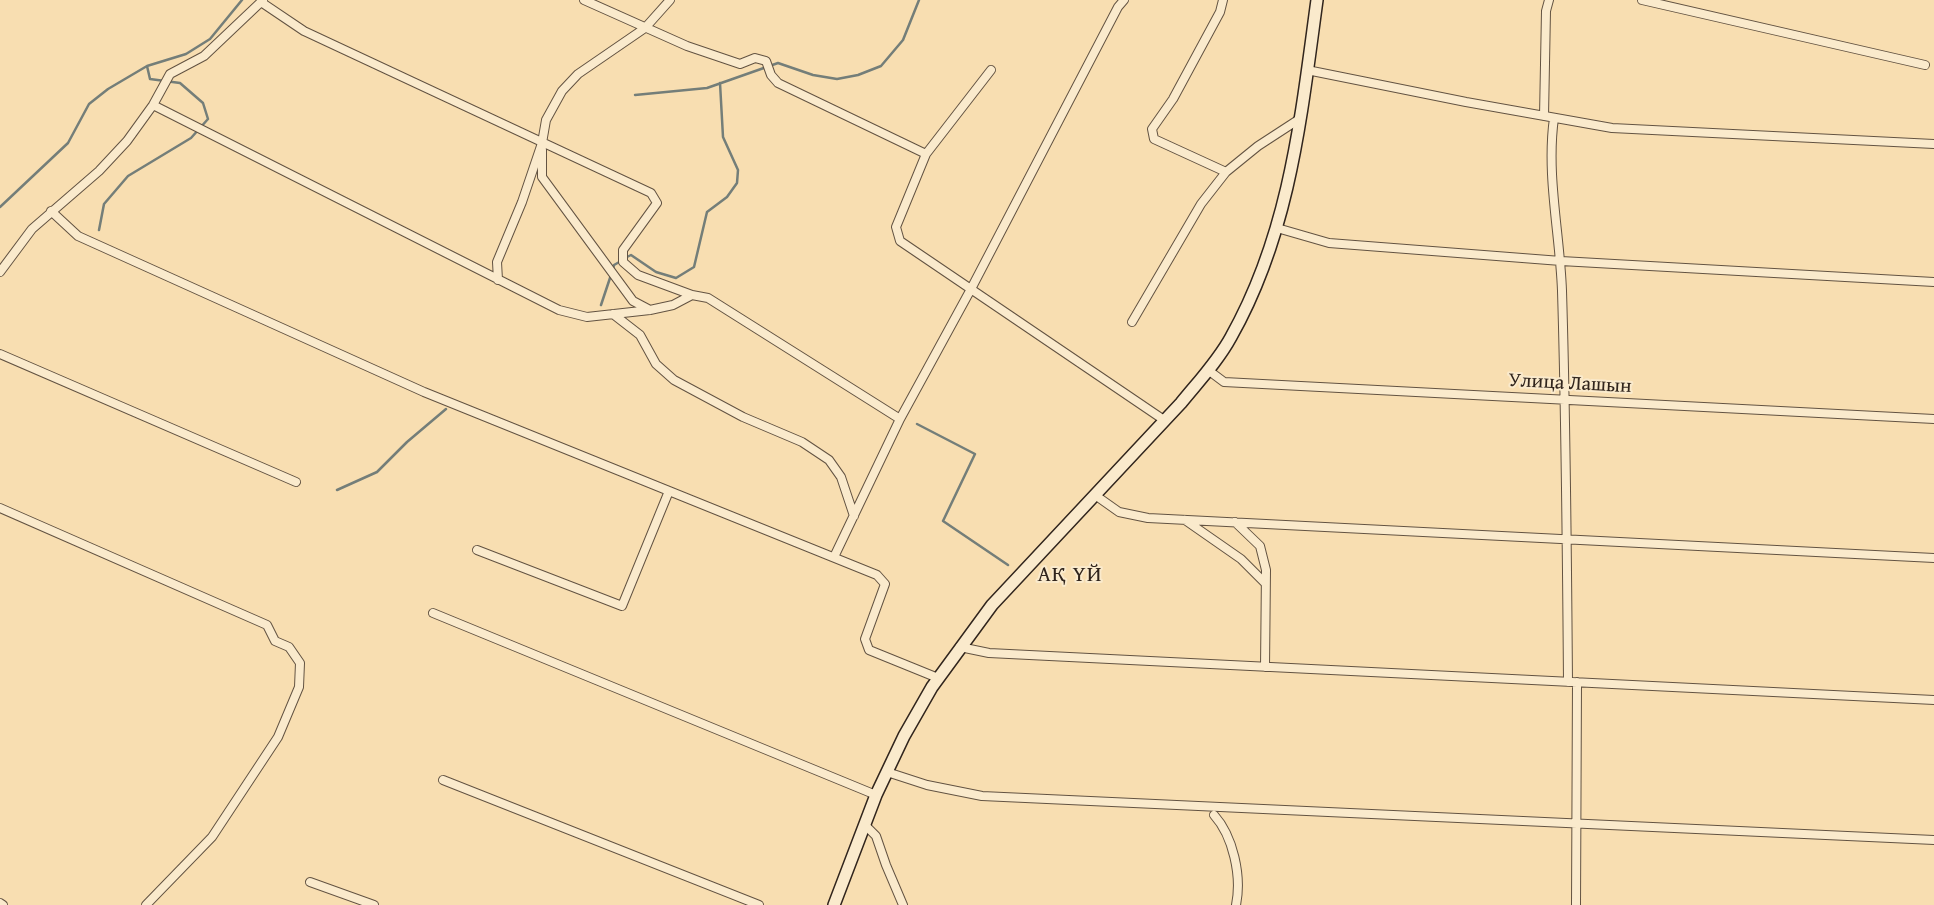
<!DOCTYPE html>
<meta charset="utf-8">
<style>
body{margin:0}
canvas{display:block;background:#f8deb1}
</style>
<canvas width="1934" height="905"></canvas>
<script>
const context = document.querySelector('canvas').getContext('2d');
context.lineJoin = 'round';
function trace(path, color, width, dash) { context.strokeStyle = color; context.lineWidth = width; context.lineCap = dash ? 'butt' : 'round'; context.setLineDash(dash || []); context.stroke(path); }
function drawText(font, color, halo, rows, align = 'center') {
  context.font = font + ' "Gentium Book Plus",serif'; context.lineWidth = 4; context.setLineDash([]); context.textBaseline = 'middle'; context.strokeStyle = halo; context.fillStyle = color; for (const [text, x, y, turn = 0] of rows) {
    context.save(); context.translate(x, y); context.rotate((+turn || 0) * Math.PI / 180); context.textAlign = isNaN(turn) ? turn : align; if (halo) context.strokeText(text, 0, 0); context.fillText(text, 0, 0); context.restore();
  }
}
trace(new Path2D(`
 M635,95L707,88L778,63L813,75L837,79L858,75L881,66L903,40L919,0
 M0,207L68,143L89,104L108,89L147,66L186,54L210,39L242,0
 M99,230L104,204L128,176L191,138L208,119L203,103L180,83L150,79L147,66
 M625,258L631,255L656,272L676,278L694,267L707,212L727,197L737,183L738,170L723,137L720,83
 M613,269L614,265L621,261
 M601,305L611,275
 M917,424L975,454L943,521L1008,565
 M337,490L377,472L407,442L446,409`), '#747e79', 2.5);
const street = new Path2D(`
 M584,0L687,46L740,64L755,58L766,61L771,75L778,83L926,154
 M1223,0L1220,12L1173,99L1152,129L1154,139L1226,172
 M1642,0L1925,65
 M261,2L304,31L651,193L657,203L623,250V262L638,275L692,295
 M991,70L926,154L896,227L900,241L1164,420
 M1307,70L1466,102L1612,128L1934,144
 M153,105L559,310L587,317L650,310L673,305L692,295L708,298L900,419
 M1544,116L1546,11L1549,0
 M1554,118C1546,175 1560,234 1562,291C1566,422 1567,552 1568,682
 M542,150V177L633,301L650,310
 M51,211L78,236L424,392L877,575L885,584L865,639L869,650L938,678
 M1277,228L1329,243L1561,261L1934,282
 M0,272L32,229L99,171L127,141L153,105L170,74L204,56L263,0
 M498,280L497,262L522,202L542,143L546,120L562,91L578,74L645,28L670,0
 M613,314L640,335L656,364L674,380L743,417L802,442L829,460L841,477L854,516
 M1132,322L1201,204L1226,172L1258,146L1301,118
 M0,354L296,482
 M1208,370L1224,382L1934,419
 M1095,495L1119,512L1148,518L1934,558
 M0,508L267,625L275,641L289,647L300,663L299,687L278,737L212,837L146,905
 M1185,520L1241,559L1265,583
 M1235,522L1260,546L1266,570L1265,667
 M477,550L622,606L669,491
 M834,557L900,419L971,289L1118,7L1124,0
 M433,613L876,795
 M960,647L989,653L1934,700
 M887,772L927,785L982,796L1934,840
 M443,780L759,905
 M1214,815C1233,836 1242,876 1236,905
 M865,825L876,836L886,865L903,905
 M310,882L374,905
 M0,903L3,905
 M1576,905L1577,682`);
const secondary = new Path2D(`
 M834,905L876,795L904,736L932,687L992,605L1181,403C1198,382 1218,361 1231,337C1290,232 1301,117 1317,0`);
trace(street, '#635342', 10);
trace(secondary, '#31251d', 14);
trace(street, '#faeacc', 8);
trace(secondary, '#faeacc', 11);
drawText('20px', '#31251d', '#faeacc', [
 ["Улица Лашын",1570,384,3]
]);
context.letterSpacing = '1px';
drawText('22px', '#31251d', '#faeacc', [
 ["АҚ ҮЙ",1070,575]
]);
context.letterSpacing = '0px';
</script>
